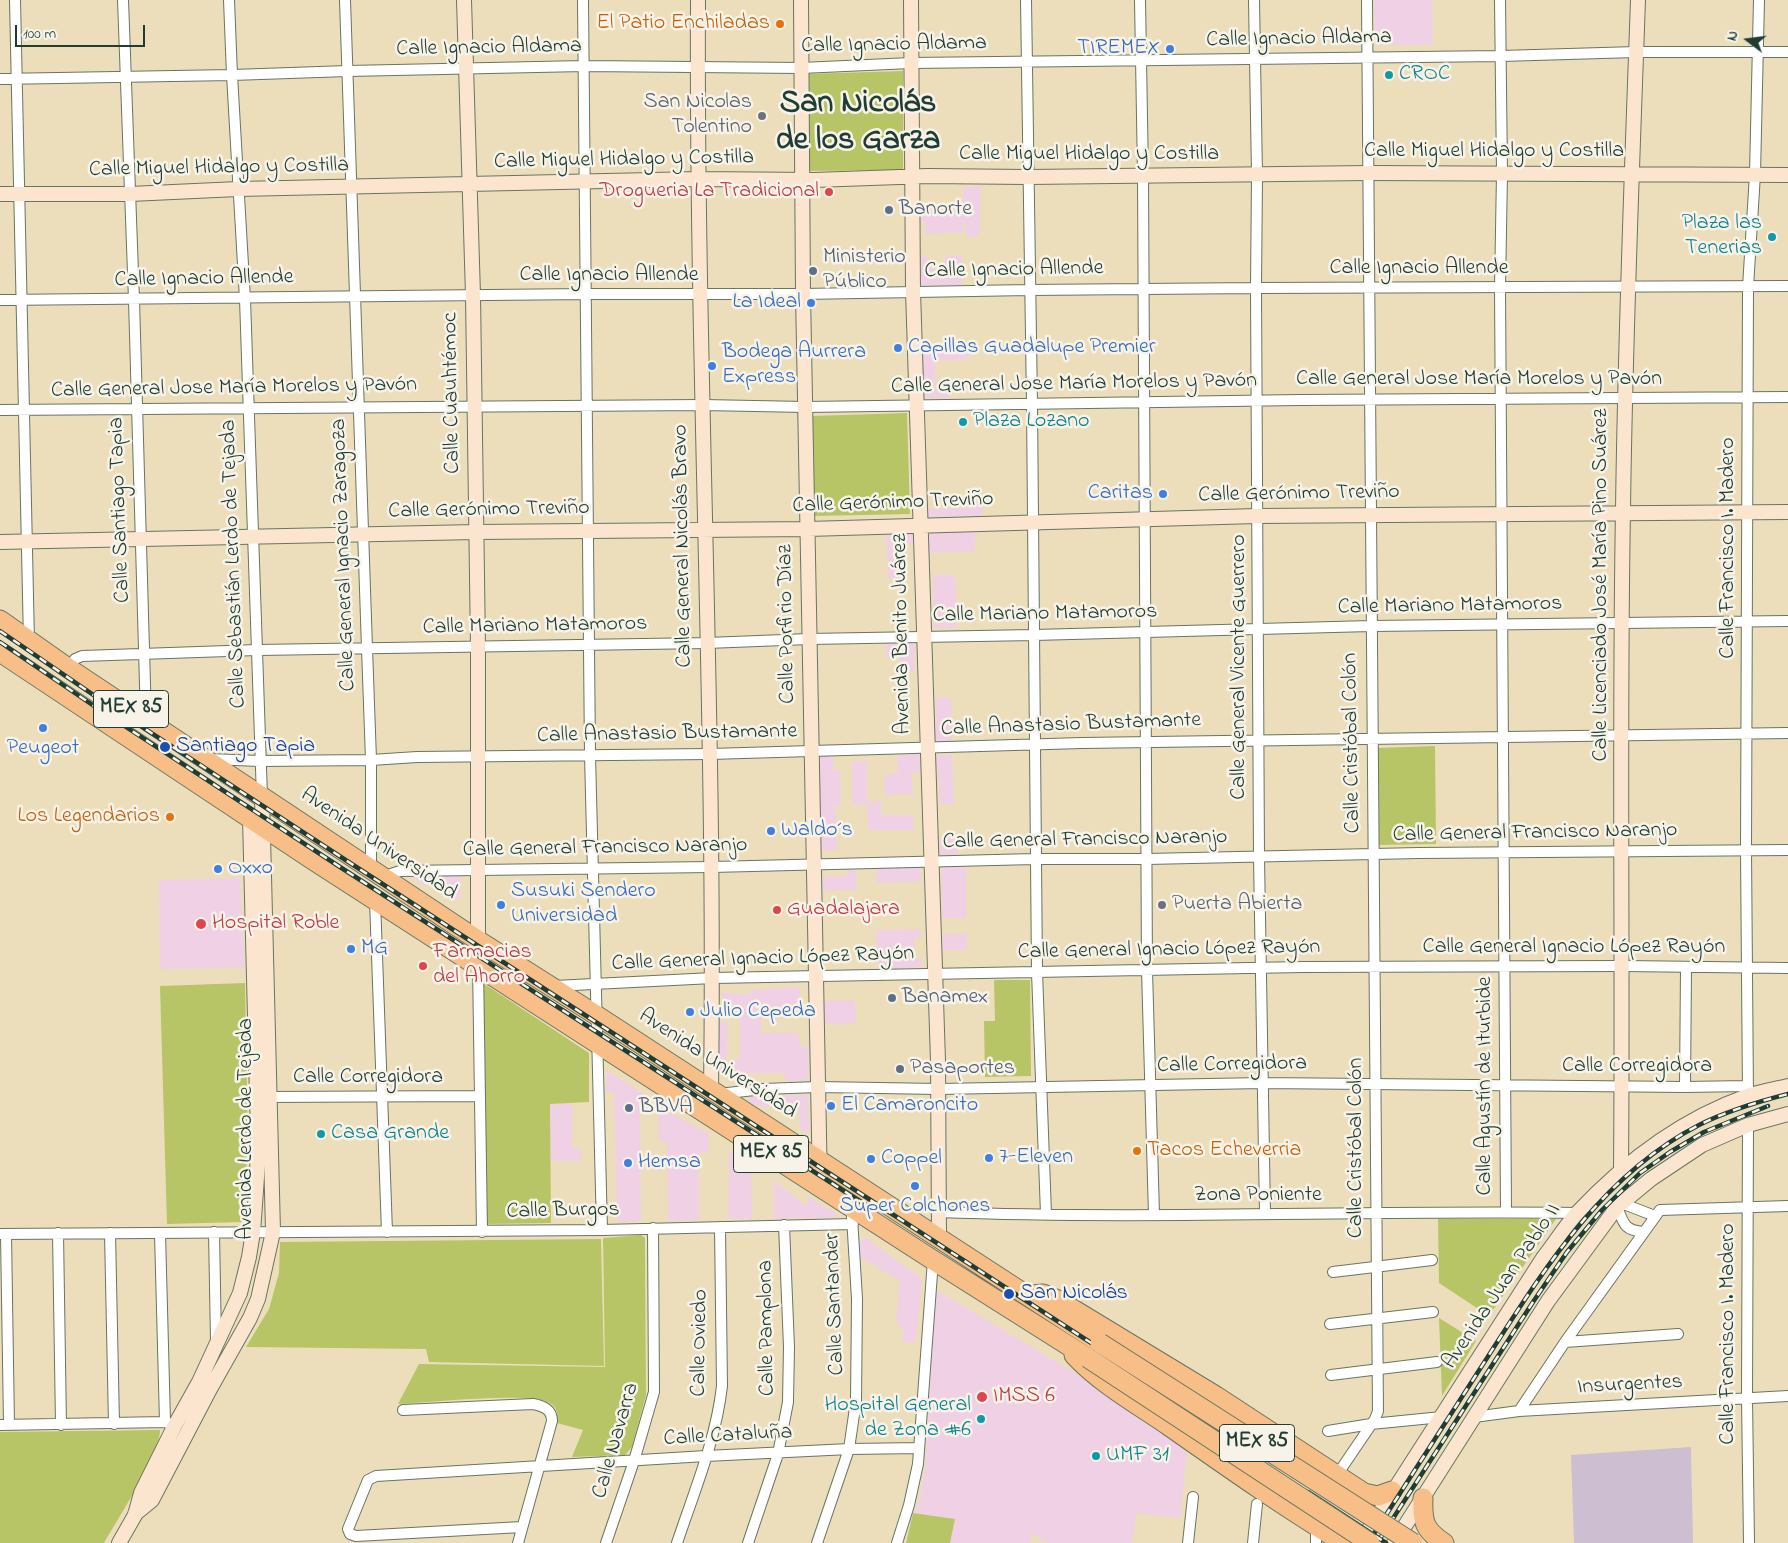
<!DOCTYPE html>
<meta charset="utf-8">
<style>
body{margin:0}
#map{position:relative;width:1788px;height:1543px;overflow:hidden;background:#eddebb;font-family:"Indie Flower",sans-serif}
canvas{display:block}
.north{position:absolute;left:1723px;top:15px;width:50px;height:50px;-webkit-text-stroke:4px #f7f3e8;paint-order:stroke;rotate:285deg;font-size:14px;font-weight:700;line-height:20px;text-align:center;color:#1f3d34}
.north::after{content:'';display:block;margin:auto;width:18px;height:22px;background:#1f3d34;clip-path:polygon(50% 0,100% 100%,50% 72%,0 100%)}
.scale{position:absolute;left:15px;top:25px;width:130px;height:22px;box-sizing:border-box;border:2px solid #1f3d34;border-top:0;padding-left:6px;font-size:15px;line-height:18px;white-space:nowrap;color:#1f3d34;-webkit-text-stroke:4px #f7f3e8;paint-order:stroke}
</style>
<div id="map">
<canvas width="1788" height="1543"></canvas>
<div class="north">N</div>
<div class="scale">100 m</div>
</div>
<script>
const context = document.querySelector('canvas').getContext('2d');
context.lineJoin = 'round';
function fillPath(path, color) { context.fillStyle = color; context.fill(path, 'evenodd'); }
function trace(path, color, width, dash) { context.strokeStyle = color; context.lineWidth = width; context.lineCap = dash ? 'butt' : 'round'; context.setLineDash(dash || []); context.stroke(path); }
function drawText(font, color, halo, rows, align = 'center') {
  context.font = font + ' "Indie Flower",sans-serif'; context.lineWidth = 5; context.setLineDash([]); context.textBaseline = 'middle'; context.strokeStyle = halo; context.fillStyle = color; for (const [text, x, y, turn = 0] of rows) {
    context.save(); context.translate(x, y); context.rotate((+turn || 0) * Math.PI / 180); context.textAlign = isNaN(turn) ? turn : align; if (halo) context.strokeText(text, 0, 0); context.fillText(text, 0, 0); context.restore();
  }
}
fillPath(new Path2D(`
 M1374,0H1432L1433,45H1375Z
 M981,186L979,236L966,237L965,224H962L963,232L925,234V221H916V210H963V187Z
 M962,255V285H917L916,256H927V267L934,268V277L944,278L945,256Z
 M968,346V359L935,361V386L923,387L920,348Z
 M950,387V398H921V388Z
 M973,502H982V516L927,517V509L973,508Z
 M976,529L974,551L927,553L926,531Z
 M886,531H914L915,543L905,544L907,578L888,579Z
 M933,575H955L957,627L934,628Z
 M915,642L914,672L900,673V659L886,658V643Z
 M936,698H951L952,743H931V727L936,728Z
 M919,754L920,772L912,773L913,794L885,795L884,774L898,773L897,756Z
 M931,755H952L954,804H939V770L931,771Z
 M813,757H834L833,770H840L841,805L835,806L837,850H819Z
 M867,761V801H881V815H913L914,830H868L867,805H852V762Z
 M956,835L958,854L940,856V836Z
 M945,866H966V918H942L941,870Z
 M920,867L921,881L876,883V869Z
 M847,870H855L857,890L823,891V877L847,876Z
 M461,875L460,900L427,881V887L412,877Z
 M240,878L245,967L160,969L159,880Z
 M920,929V938H914V958H922V967L878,969L876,930Z
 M967,933V950H943L942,934Z
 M800,987L799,1011H762L761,1033H799L800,1047H808V1080L785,1081V1073H732V1060L740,1059V1004L722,1005V993L750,994L751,990Z
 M855,1000L856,1023L823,1024V1001Z
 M718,1021H728L726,1074H717Z
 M606,1071H608L648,1097L640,1111L641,1221L617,1222L614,1092H606Z
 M808,1095L809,1132H801L798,1107H763L749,1103V1096Z
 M572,1103V1149H581V1161H551L550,1104Z
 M662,1108L709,1134L708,1152L699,1153V1220L668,1221L667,1142H659L658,1113Z
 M729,1151L751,1169L752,1219H728Z
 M773,1180L807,1206L808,1196L841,1217L774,1219Z
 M866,1238L922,1279L916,1342L902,1343L904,1329H899L900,1322H896L900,1281L857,1255V1242Z
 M936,1290L1100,1388L1160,1429L1187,1453L1180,1518L1136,1513L1132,1543H1048L1032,1533L1030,1543H950L955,1519L913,1513L919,1502L925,1471Z`), '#f0d0e4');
fillPath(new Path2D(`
 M1691,1447L1693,1543H1574L1571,1455Z`), '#cebed1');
fillPath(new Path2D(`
 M903,71V170L805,171L804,74Z
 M907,413L910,514L814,516L812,416Z
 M1435,746L1436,844L1378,845V748Z
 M994,980H1030L1031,1076L985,1077L984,1021H995Z
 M245,983L248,1143L242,1222L167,1224L160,986Z
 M483,983L589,1053V1102L550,1104L551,1223L486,1224Z
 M1438,1219H1556L1489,1316L1439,1283Z
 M641,1235L645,1238L646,1395L632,1447L625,1455L572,1457L583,1430L557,1423C558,1415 558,1408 550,1403C532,1391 425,1403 398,1404L419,1364L605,1367L603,1238Z
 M601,1239L604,1366L429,1362L426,1349L246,1347L269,1309L279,1273L280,1242Z
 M1439,1318L1476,1341L1442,1396Z
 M160,1430C160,1454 118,1519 104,1543H0V1432Z
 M913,1513L955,1519L950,1543H906Z`), '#b7c567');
const street = new Path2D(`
 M15,0L29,641
 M123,0L134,300L146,719
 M229,0L232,75L245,299L262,797
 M345,0L367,648L371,760V870
 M583,0L590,755L602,1230
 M1026,0L1032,404L1037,972L1046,1214
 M1140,0L1143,175L1147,970L1154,1215
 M1254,0L1257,175L1256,288L1259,857L1265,1214
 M1500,0L1502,173L1500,288L1506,1212
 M0,79L232,75L348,71L584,66L801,68L911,63L1501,56L1636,52H1788
 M0,300L586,294H803L1029,290L1256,288L1788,286
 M0,410L703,405L806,407L1301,400L1788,397
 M68,668L75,659L82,656L257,650L707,643L809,639L1034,635L1371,626L1788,621
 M209,759L260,761L371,760L417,757L710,754L1082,743L1788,733
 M386,880L391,874L400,871L712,867L1035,859H1147L1419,853L1788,850
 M375,900L387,1232
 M478,965L482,1232
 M554,986L713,978L1303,967L1623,966L1788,968
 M1685,1087L1686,968
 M719,1094L763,1089L818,1087L939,1089L1263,1083L1685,1087L1747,1086
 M1748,1096L1746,850L1748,287L1755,174L1759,0
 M263,1097L480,1096
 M1748,1125L1747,1398L1749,1543
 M1621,1203L1655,1216
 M1617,1207C1624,1224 1624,1230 1643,1232
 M939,1212C1152,1220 1364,1210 1577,1213
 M214,1232L216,1341
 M58,1233L61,1425
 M110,1233L114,1424
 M160,1233L165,1422
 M0,1234L602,1230L853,1224
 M6,1234L9,1425
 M1333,1272L1432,1260
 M1330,1324L1433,1312
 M1565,1342L1678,1334
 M1331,1375L1437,1362
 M403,1410L533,1404C543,1406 552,1409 552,1421L518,1543
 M1519,1411L1565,1342L1660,1210L1788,1206
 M1474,1417L1519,1411L1788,1396
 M0,1425L165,1422L171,1424
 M1328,1431L1371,1424L1442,1417
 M1337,1475L1375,1419L1378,1411L1367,0
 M1316,1526V1543
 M522,1527L356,1536L350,1534L348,1529L368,1480L376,1476L706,1456L849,1449L919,1448
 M606,1543L634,1461L654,1392L653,1228
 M677,1543C694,1492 716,1440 722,1386L720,1227
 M748,1543L778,1454L788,1402L789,1347L784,1225
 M817,1543L849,1449L856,1401L857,1299L852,1217
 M897,1543L909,1505L918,1464L933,1260
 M1188,1543L1193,1497
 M1253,1543L1257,1504`);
const secondary = new Path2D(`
 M464,0L473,295L478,647V965
 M698,0C696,364 716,727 711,1090
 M801,0L803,294L820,1187
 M911,0L913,291L938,1061L939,1237
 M0,194H130L238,189L698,179L814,180L928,176L1028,177L1369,173L1788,175
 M0,542L476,532L808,529L1257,516L1788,512
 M1621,1170C1623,950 1619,731 1623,511C1625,341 1632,170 1638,0
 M135,1514L152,1500L210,1389L250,1318L258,1299L273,1232L262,797
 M119,1543L135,1515L141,1493L175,1425L199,1382L240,1293L249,1257L253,1232L257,1177L258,1137L250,818
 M1360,1543L1543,1258C1555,1243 1565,1226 1578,1212C1625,1162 1682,1119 1747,1096C1760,1092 1775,1089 1788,1086
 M1394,1543L1548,1301L1617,1207L1651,1179L1702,1145L1748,1125L1788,1114`);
const highway = new Path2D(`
 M0,620L68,668L479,941L596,1015L1100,1343
 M0,652L313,860L933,1260L1088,1358
 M1031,1295L1043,1294L1058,1300L1216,1396L1364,1493L1378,1496L1392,1491
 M1074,1355C1101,1384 1137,1404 1169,1426C1226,1466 1284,1507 1344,1543
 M1423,1498C1422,1521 1424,1530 1444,1543`);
trace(street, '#677563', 12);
trace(secondary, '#677563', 16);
trace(highway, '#677563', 21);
trace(street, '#fff', 10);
trace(secondary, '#fce5cf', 14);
trace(highway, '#f7be88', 19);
const rail = new Path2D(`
 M0,631L98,698L344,859L1400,1543
 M0,642L94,706L340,867L861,1202
 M1308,1492L1386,1543
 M1381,1537L1533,1302L1567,1252L1602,1210L1640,1173L1670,1152L1704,1132L1768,1106
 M1368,1543C1408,1481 1447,1420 1487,1358C1544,1269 1602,1175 1699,1125C1727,1111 1757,1102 1788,1094`);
trace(rail, '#1f3d34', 4.5);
trace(rail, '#f7f3e8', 2.5, [8]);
const highwayBridge = new Path2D(`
 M1100,1343L1413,1543
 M1088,1358L1370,1543`);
trace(highwayBridge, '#677563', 21, []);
trace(highwayBridge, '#f7be88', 19);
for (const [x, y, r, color] of [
 [780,24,5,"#e8710a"],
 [1170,49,5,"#3f7fe0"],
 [1389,75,5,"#0f9aa8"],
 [762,116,5,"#6b7280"],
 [829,192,5,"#e0444e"],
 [889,210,5,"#5c6f8a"],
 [1772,237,5,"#0f9aa8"],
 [813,271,5,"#5c6f8a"],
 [811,303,5,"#3f7fe0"],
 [898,348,5,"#3f7fe0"],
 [712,366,5,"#3f7fe0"],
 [963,422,5,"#0f9aa8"],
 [1163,494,5,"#3f7fe0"],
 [43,728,5,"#3f7fe0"],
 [165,747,6,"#1a4fb4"],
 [170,817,5,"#e8710a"],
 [771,831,5,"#3f7fe0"],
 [218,869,5,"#3f7fe0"],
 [501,905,5,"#3f7fe0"],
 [1162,905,5,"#6b7280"],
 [777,910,5,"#e0444e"],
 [201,924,6,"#e0444e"],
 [351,949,5,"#3f7fe0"],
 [423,966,5,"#e0444e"],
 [892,998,5,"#5c6f8a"],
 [690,1012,5,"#3f7fe0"],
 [900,1069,5,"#5c6f8a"],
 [831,1106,5,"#3f7fe0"],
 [629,1108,5,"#5c6f8a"],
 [321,1134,5,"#0f9aa8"],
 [1137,1151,5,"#e8710a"],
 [989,1158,5,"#3f7fe0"],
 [871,1159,5,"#3f7fe0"],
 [628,1163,5,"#3f7fe0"],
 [915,1186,5,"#3f7fe0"],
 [1009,1294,6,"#1a4fb4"],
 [982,1397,6,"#e0444e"],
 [981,1419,5,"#0f9aa8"],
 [1096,1456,5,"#0f9aa8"]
]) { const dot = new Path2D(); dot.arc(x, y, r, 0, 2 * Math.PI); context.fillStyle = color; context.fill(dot); trace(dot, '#f7f3e8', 2); }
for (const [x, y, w] of [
 [131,709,75],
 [771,1154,75],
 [1257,1443,75]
]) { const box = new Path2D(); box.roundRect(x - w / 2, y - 18.5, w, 37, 4); context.fillStyle = '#f7f3e8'; context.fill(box); trace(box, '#1f3d34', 1); }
drawText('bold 21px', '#1f3d34', null, [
 ["MEX 85",131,709],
 ["MEX 85",771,1154],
 ["MEX 85",1257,1443]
]);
drawText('22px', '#c56008', '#f7f3e8', [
 ["El Patio Enchiladas",770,24],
 ["Los Legendarios",160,817],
 ["Tacos Echeverria",1147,1151,"left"]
], 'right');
drawText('22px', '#1f3d34', '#f7f3e8', [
 ["Calle Ignacio Aldama",1299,40,-1],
 ["Calle Ignacio Aldama",894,46,-1],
 ["Calle Ignacio Aldama",489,49,-1],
 ["Calle Miguel Hidalgo y Costilla",1494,152],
 ["Calle Miguel Hidalgo y Costilla",1089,155],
 ["Calle Miguel Hidalgo y Costilla",624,161,-1],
 ["Calle Miguel Hidalgo y Costilla",219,169,-1],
 ["Calle Ignacio Allende",1419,269],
 ["Calle Ignacio Allende",1014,271,-1],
 ["Calle Ignacio Allende",609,276],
 ["Calle Ignacio Allende",204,280,-1],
 ["Calle General Jose María Morelos y Pavón",1479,380],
 ["Calle General Jose María Morelos y Pavón",1074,385,-1],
 ["Calle General Jose María Morelos y Pavón",234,389,-1],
 ["Calle Cuauhtémoc",453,393,-91],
 ["Calle Gerónimo Treviño",1299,495,-1],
 ["Calle Gerónimo Treviño",893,504,-2],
 ["Calle Santiago Tapia",121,510,-92],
 ["Calle Gerónimo Treviño",489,511,-1],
 ["Calle General Nicolás Bravo",684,546,-91],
 ["Calle Francisco I. Madero",1729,548,-90],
 ["Calle General Ignacio Zaragoza",345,555,-92],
 ["Calle Sebastián Lerdo de Tejada",235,564,-92],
 ["Calle Licenciado José María Pino Suárez",1602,585,-90],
 ["Calle Mariano Matamoros",1450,607,-1],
 ["Calle Mariano Matamoros",1045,615,-1],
 ["Calle Porfirio Díaz",788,624,-91],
 ["Calle Mariano Matamoros",535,627,-1],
 ["Avenida Benito Juárez",903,634,-91],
 ["Calle General Vicente Guerrero",1240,667,-90],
 ["Calle Anastasio Bustamante",1071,726,-2],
 ["Calle Anastasio Bustamante",667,735,-1],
 ["Calle Cristóbal Colón",1353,743,-91],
 ["Calle General Francisco Naranjo",1535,834,-1],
 ["Calle General Francisco Naranjo",1085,841,-1],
 ["Avenida Universidad",378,845,34],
 ["Calle General Francisco Naranjo",605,849,-1],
 ["Calle General Ignacio López Rayón",1574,948],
 ["Calle General Ignacio López Rayón",1169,951,-1],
 ["Calle General Ignacio López Rayón",763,960,-2],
 ["Avenida Universidad",717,1065,33],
 ["Calle Corregidora",1232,1066,-1],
 ["Calle Corregidora",1637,1067],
 ["Calle Corregidora",368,1078],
 ["Calle Agustín de Iturbide",1486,1086,-90],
 ["Avenida Lerdo de Tejada",247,1129,-90],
 ["Calle Cristóbal Colón",1357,1148,-90],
 ["Zona Poniente",1258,1196],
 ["Calle Burgos",563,1212,-1],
 ["Avenida Juan Pablo II",1503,1287,-56],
 ["Calle Santander",836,1304,-92],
 ["Calle Pamplona",768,1328,-91],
 ["Calle Francisco I. Madero",1729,1334,-90],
 ["Calle Oviedo",701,1343,-89],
 ["Insurgentes",1630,1386,-3],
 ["Calle Cataluña",728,1437,-3],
 ["Calle Navarra",617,1441,-74]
]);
drawText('22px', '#366cbe', '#f7f3e8', [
 ["TIREMEX",1160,49,"right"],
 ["La Ideal",801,303,"right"],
 ["Capillas Guadalupe Premier",908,348],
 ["Bodega Aurrera",722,353],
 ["Express",722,378],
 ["Caritas",1153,494,"right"],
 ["Peugeot",43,749,"center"],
 ["Waldo´s",781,831],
 ["Oxxo",228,869],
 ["Susuki Sendero",511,892],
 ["Universidad",511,917],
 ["MG",361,949],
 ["Julio Cepeda",700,1012],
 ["El Camaroncito",841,1106],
 ["7-Eleven",999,1158],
 ["Coppel",881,1159],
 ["Hemsa",638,1163],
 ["Super Colchones",915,1207,"center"]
], 'left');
drawText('22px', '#0d838f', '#f7f3e8', [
 ["CROC",1399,75],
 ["Plaza las",1762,224,"right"],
 ["Tenerias",1762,249,"right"],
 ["Plaza Lozano",973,422],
 ["Casa Grande",331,1134],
 ["Hospital General",971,1406,"right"],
 ["de Zona #6",971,1431,"right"],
 ["UMF 31",1106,1456]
], 'left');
drawText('22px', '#5b616d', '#f7f3e8', [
 ["San Nicolas",752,103],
 ["Tolentino",752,128],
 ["Puerta Abierta",1172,905,"left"]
], 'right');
drawText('22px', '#be3a42', '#f7f3e8', [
 ["Drogueria La Tradicional",819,192,"right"],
 ["Guadalajara",787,910],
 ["Hospital Roble",212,924],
 ["Farmacias",433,953],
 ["del Ahorro",433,978],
 ["IMSS 6",993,1397]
], 'left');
drawText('22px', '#4e5e75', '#f7f3e8', [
 ["Banorte",899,210],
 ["Ministerio",823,258],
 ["Público",823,283],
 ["Banamex",902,998],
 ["Pasaportes",910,1069],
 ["BBVA",639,1108]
], 'left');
drawText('22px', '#164399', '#f7f3e8', [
 ["Santiago Tapia",176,747],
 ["San Nicolás",1020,1294]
], 'left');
drawText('bold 32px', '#1f3d34', '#f7f3e8', [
 ["San Nicolás",858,106],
 ["de los Garza",858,143]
]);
</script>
